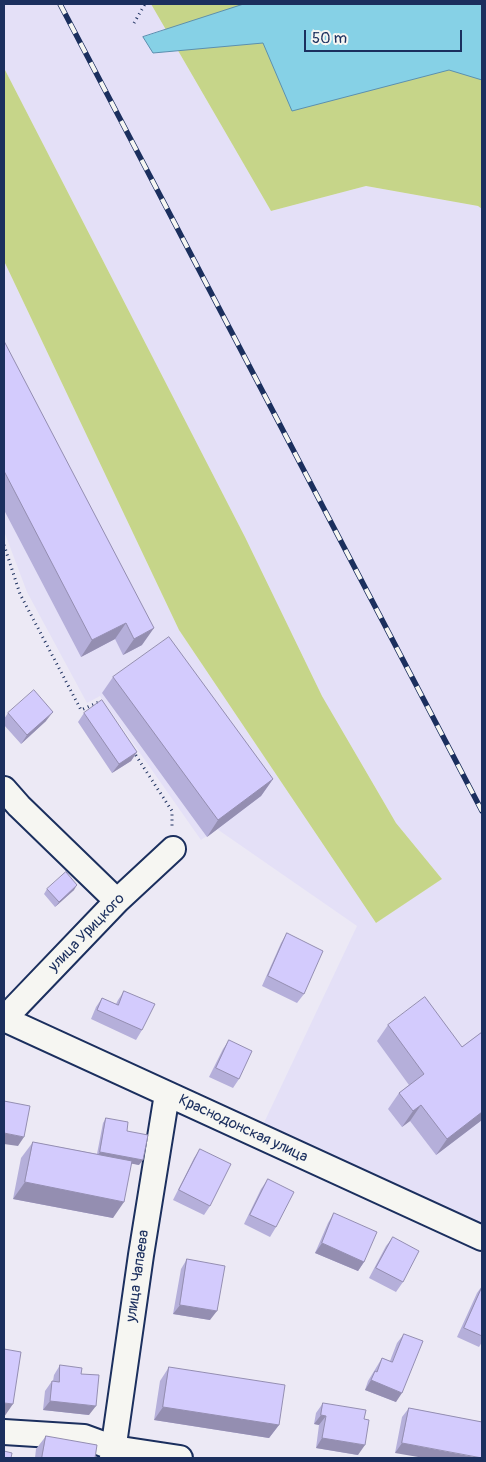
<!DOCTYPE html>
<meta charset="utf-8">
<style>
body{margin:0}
#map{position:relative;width:486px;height:1462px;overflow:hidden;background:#ece9f5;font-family:Pangolin,sans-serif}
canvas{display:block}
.frame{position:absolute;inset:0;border:5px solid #1b2f5e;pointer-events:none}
.scale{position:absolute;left:304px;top:30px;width:158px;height:22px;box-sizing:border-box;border:2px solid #1b2f5e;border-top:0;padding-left:6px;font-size:15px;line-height:18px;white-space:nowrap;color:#1b2f5e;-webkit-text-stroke:4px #f6f6f2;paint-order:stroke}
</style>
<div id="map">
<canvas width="486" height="1462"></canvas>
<div class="frame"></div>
<div class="scale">50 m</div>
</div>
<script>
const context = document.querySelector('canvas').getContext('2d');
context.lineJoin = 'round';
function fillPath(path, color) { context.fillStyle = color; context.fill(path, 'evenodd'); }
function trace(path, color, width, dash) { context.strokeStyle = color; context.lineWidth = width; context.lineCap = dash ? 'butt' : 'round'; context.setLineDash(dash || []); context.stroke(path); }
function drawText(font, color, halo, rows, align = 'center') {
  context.font = font + ' Pangolin,sans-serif'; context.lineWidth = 4; context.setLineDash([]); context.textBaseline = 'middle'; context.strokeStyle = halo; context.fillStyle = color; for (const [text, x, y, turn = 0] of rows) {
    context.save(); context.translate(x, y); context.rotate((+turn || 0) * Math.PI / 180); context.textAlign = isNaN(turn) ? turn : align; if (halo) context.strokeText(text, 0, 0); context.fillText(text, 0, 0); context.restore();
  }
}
fillPath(new Path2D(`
 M4,4H151L271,211L366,186L478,206L482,209V1231L261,1129L357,926L217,829L201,840L100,696L87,703L27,592L4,531V261L179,630L376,923L442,879L396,823L322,696L245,537L4,68Z`), '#e4e0f7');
fillPath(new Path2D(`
 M151,4H482V209L478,206L366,186L271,211Z
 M4,68L245,537L322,696L396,823L442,879L376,923L179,630L4,261Z`), '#c6d589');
const water = new Path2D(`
 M244,4H482V80L449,70L292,111L263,43L153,53L143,37Z`);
fillPath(water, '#86d1e6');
trace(water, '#5b90b0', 1);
const minor = new Path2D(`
 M4,789L19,806L117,901
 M4,1019L482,1238
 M4,1019L117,901L173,849
 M4,1432L84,1437L114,1448L180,1458
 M112,1458L141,1255L167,1094`);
trace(minor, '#1b2f5e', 28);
trace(new Path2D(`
 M134,23L145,4
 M4,545L20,594L81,710L101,701L102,704
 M133,751L172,811V829`), '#1b2f5e', 3, [1, 4]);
trace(minor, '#f6f6f2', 24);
const rail = new Path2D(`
 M60,4L482,811`);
trace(rail, '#1b2f5e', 5.5);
trace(rail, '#f6f6f2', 4, [11]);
fillPath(new Path2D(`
 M4,341L142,645L123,655L115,639L81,657L4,510Z
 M113,677L273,779L261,796L207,837L102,693Z
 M8,713L46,721L21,744L4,725V719Z
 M84,713L137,752L131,761L112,773L78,722Z
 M47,889L74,890L55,907L44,894Z
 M287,933L304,994L297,1003L262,986L281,943Z
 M124,991L142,1030L136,1040L91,1019L96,1007L102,998L116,1004L118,1000Z
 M388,1025L462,1047L482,1032V1120L436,1155L410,1121L402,1127L388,1109L399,1093L409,1085L377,1041Z
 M229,1040L239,1079L233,1088L209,1077L223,1049Z
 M106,1118L127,1131L139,1165L131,1163L113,1218L13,1199L21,1158L33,1142L97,1154L103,1123Z
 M200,1149L210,1206L204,1215L173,1200L194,1158Z
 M268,1179L276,1227L270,1237L244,1224L261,1189Z
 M334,1213L364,1262L358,1271L315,1253L328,1223Z
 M393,1237L403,1282L396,1292L369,1278L386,1246Z
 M187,1259L210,1320L173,1314L181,1269Z
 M482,1286V1342L479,1347L457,1337L477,1293Z
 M404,1334L396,1402L365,1390L368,1381L382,1358L390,1361L397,1343Z
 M60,1365L81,1374L89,1415L43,1410L45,1391L52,1381H53L54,1375Z
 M169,1367L279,1425L269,1438L154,1420L160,1381Z
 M323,1403L358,1455L316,1448L319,1425L314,1424L316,1413Z
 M409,1408L482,1422L395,1453L402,1417Z
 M46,1436L95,1458H35L36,1449Z`), '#b5afda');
fillPath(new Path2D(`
 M126,623L115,639L81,657L92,640Z
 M154,628L142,645L123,655L134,639Z
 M53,712L46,721L21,744L27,735Z
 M137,752L131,761L112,773L119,764Z
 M273,779L261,796L207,837L218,820Z
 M77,885L74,890L55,907L59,902Z
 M421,1105L410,1121L402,1127L413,1111Z
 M482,1112V1120L436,1155L447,1139Z
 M4,1133L24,1137L18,1146L4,1144Z
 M100,1152L143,1160L139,1165L96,1157Z
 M25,1182L124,1202L113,1218L13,1199Z
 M322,1243L364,1262L358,1271L315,1253Z
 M180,1305L217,1311L210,1320L173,1314Z
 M371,1380L402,1393L396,1402L365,1390Z
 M50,1401L96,1406L89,1415L43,1410Z
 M4,1403L13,1404L4,1417Z
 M163,1407L279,1425L269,1438L154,1420Z
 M321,1415L326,1416L319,1425L314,1424Z
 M322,1438L365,1445L358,1455L316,1448Z
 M402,1443L480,1458H424L395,1453Z`), '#948eb1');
const building = new Path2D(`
 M4,341L154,628L134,639L126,623L92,640L4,471Z
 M169,637L273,779L218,820L113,677Z
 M34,690L53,712L27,735L8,713Z
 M102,700L137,752L119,764L84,713Z
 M66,872L77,885L59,902L47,889Z
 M287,933L323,951L304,994L268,976Z
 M124,991L155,1004L142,1030L97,1010L102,998L118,1005Z
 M425,997L462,1047L482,1032V1112L447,1139L421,1105L413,1111L399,1093L424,1074L388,1025Z
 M229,1040L252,1051L239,1079L216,1068Z
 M4,1101L30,1106L24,1137L4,1133Z
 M106,1118L128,1122L127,1131L148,1135L143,1160L100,1152Z
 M33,1142L132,1161L124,1202L25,1182Z
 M200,1149L231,1164L210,1206L179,1190Z
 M268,1179L294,1192L276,1227L250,1215Z
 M334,1213L377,1232L364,1262L322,1243Z
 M393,1237L419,1251L403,1282L376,1268Z
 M187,1259L225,1266L217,1311L180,1305Z
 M482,1287V1336L464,1328Z
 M404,1334L423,1341L402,1393L371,1380L375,1371L377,1372L382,1358L392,1362Z
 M4,1349L21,1352L13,1404L4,1403Z
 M60,1365L82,1368L81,1374L99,1375L96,1406L50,1401L52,1381L59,1382Z
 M169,1367L285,1385L279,1425L163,1407Z
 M323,1403L366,1410L364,1419L369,1420L365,1445L322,1438L326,1416L321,1415Z
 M409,1408L482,1422V1458L402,1443Z
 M46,1436L97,1445L95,1458H42Z
 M4,1451L12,1453L11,1458H4Z`);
fillPath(building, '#d3cbfd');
trace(building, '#948eb1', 1);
drawText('15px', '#1b2f5e', '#f6f6f2', [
 ["улица Урицкого",87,933,-46],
 ["Краснодонская улица",243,1129,25],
 ["улица Чапаева",138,1276,-82]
]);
</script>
